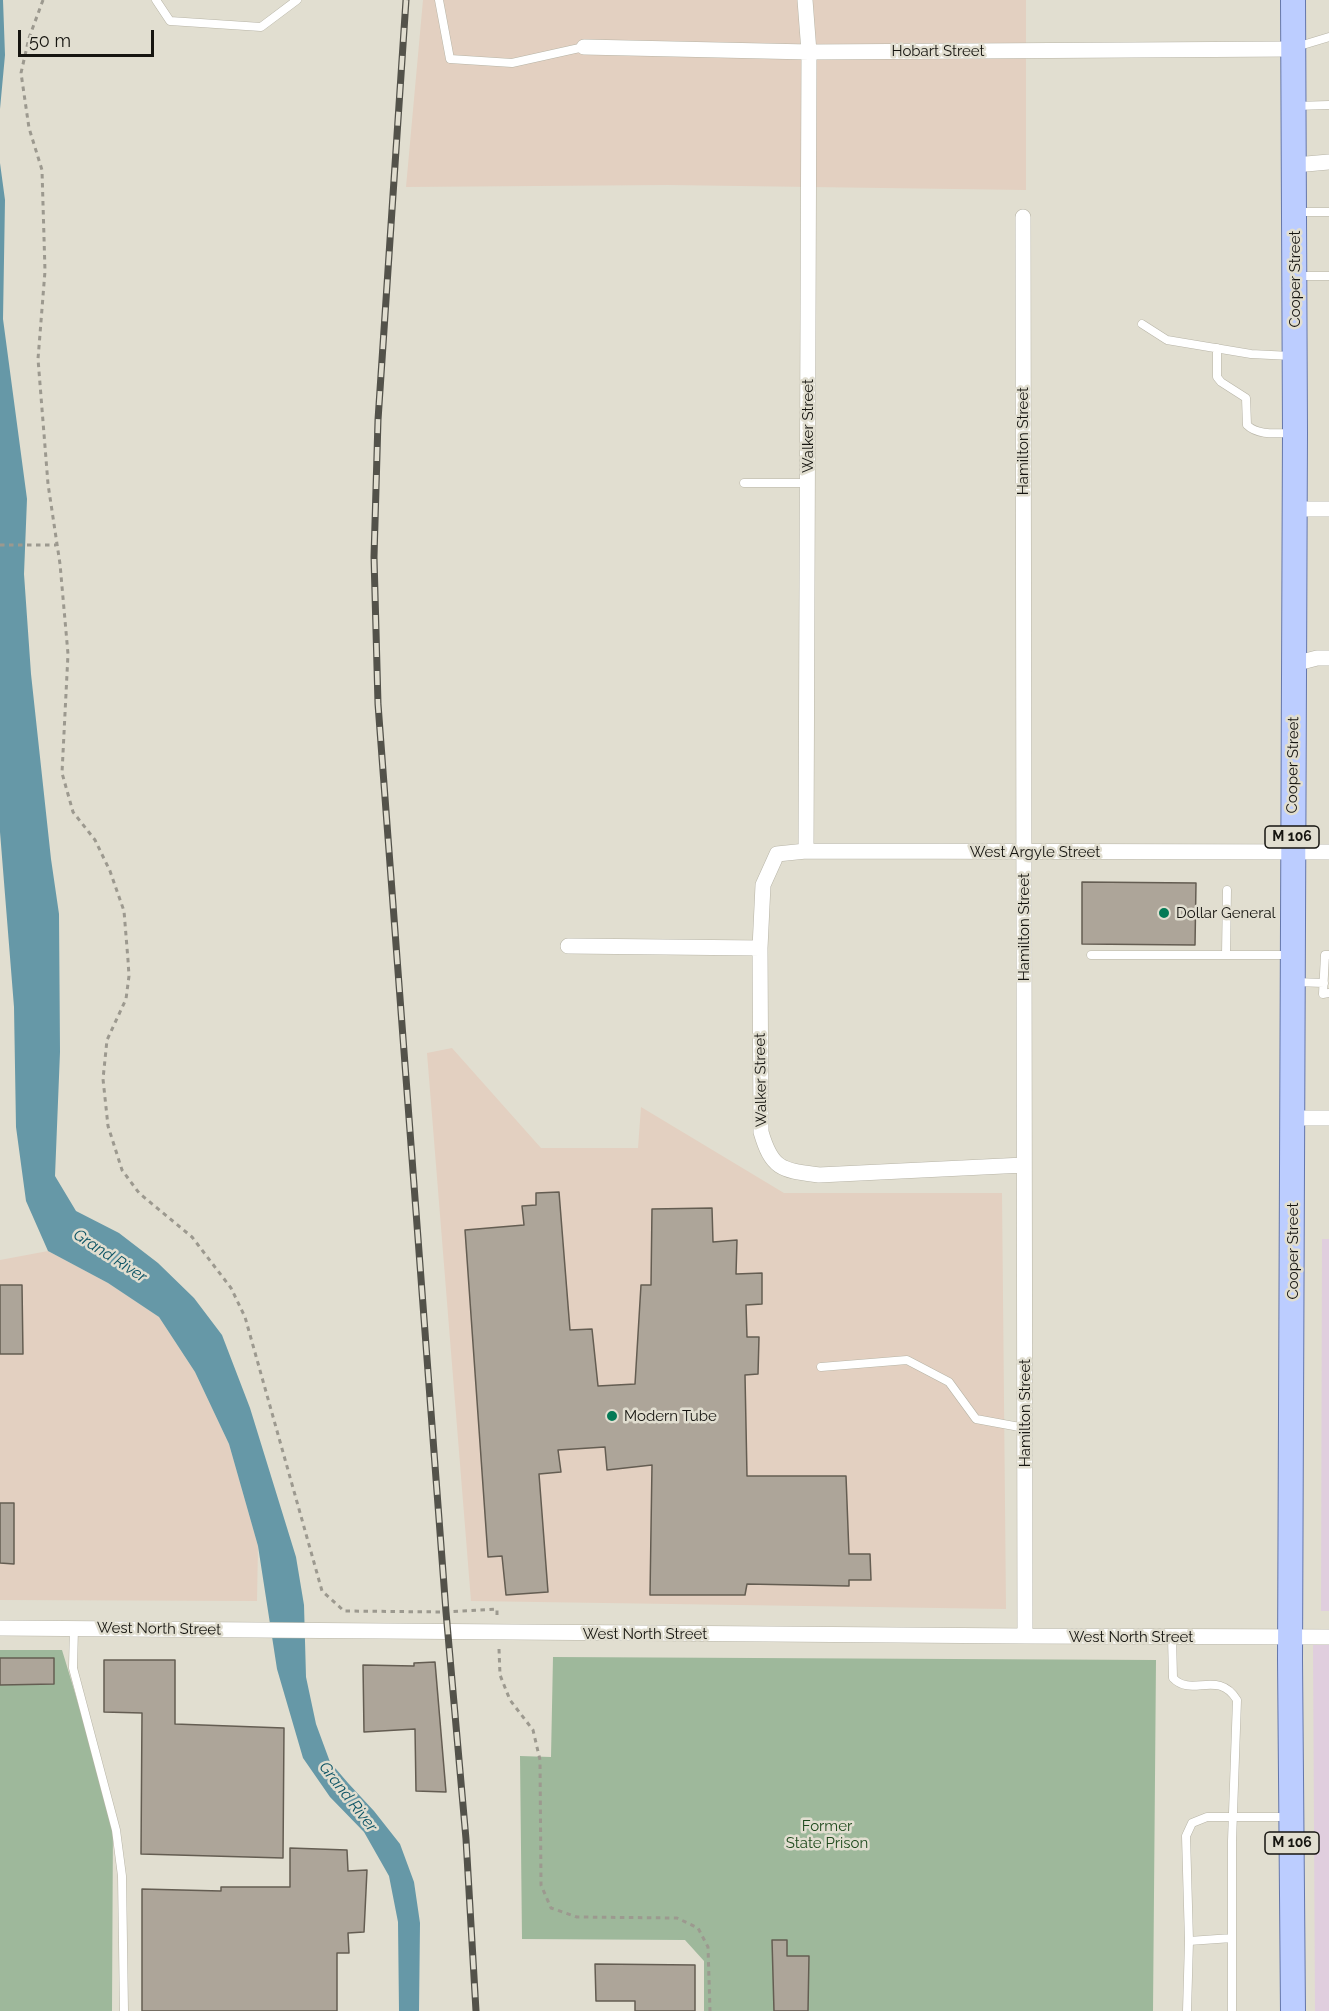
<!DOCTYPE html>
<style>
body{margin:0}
#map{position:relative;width:1329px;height:2011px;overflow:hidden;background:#e1ded0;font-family:Raleway,sans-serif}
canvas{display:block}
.scale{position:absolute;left:18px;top:30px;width:136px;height:27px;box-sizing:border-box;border:3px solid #161510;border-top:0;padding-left:8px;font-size:18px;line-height:21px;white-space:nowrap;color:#161510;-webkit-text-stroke:4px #e1ded0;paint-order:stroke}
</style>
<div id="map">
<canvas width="1329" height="2011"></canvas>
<div class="scale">50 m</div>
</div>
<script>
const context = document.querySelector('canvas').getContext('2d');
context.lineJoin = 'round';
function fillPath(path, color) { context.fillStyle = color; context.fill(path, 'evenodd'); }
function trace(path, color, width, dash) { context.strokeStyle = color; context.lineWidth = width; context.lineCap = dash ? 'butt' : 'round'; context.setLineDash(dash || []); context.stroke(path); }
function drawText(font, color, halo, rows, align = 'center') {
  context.font = font + ' Raleway,sans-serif'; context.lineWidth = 5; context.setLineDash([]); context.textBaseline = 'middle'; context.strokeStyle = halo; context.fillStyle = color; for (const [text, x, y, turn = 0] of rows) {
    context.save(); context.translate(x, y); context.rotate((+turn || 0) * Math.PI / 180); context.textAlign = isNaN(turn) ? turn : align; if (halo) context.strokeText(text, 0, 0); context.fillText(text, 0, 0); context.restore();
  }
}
fillPath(new Path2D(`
 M423,0H1026V190L668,185L406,187Z
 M452,1048L541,1148H638L641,1107L784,1193H1002L1006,1609L471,1601L427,1053Z
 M48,1251L108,1283L159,1317L195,1372L229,1444L258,1546L257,1601L0,1600V1260Z`), '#e3d0c1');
fillPath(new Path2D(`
 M1322,1239H1329V1611H1321Z
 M1313,1645H1329V2011H1315Z`), '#e0cede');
fillPath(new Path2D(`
 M0,1650H62L113,1818L112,2011H0Z
 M553,1657L1156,1660L1153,2011H704V1961L685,1940L522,1939L520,1756L551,1757Z`), '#9eb89b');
fillPath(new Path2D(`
 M0,0H3L5,55L0,109Z
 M0,163L5,200L3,319L27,499L24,574L31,674L51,859L59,914L60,1052L55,1176L76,1211L119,1233L158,1263L194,1298L222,1335L250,1408L296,1557L304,1605L306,1677L316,1724L330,1762L348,1783L374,1811L400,1844L414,1882L420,1923L419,2011H399L398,1922L389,1876L364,1832L330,1797L303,1758L277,1669L258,1546L229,1444L195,1372L159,1317L108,1283L48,1251L26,1201L16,1127L14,1007L0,832Z`), '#6698a7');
const building = new Path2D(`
 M1082,882L1196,883L1195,945L1082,944Z
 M559,1192L570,1330L592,1329L598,1386L635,1384L641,1285H651L652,1209L712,1208L713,1242L737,1240L736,1274L762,1273V1304L746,1305L747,1337H759L758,1374L745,1375L747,1476H846L849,1554H870L871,1580H849V1586L747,1584L745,1595H650L652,1465L607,1470L605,1447L558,1450L561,1472L539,1474L548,1592L506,1595L502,1556L488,1557L465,1230L524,1225L522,1206L536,1205V1193Z
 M0,1285H22L23,1354H0Z
 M0,1503H14V1564L0,1563Z
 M0,1658H54V1684L0,1685Z
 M104,1660H175V1724L284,1728L283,1858L141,1854L142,1713L104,1712Z
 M435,1662L446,1792L416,1791L415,1729L364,1732L363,1665L414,1666V1663Z
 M290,1848L347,1850L348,1871L367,1870L364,1932L348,1933L349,1953H337V2011H142V1889L221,1891V1887H290Z
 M772,1940H787V1956H809L808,2011H774Z
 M595,1964L695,1965V2011H635V2001H596Z`);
fillPath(building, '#ada599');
trace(building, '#645d52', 1.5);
const service = new Path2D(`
 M156,0L170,21L261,27L297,0
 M439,0L450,59L512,63L584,47
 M1296,47L1329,37
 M1295,106L1329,105
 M1298,212H1329
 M1296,276H1329
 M1142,324L1167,340L1251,354L1291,356
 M1217,348V377L1221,382L1246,398L1247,425C1258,436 1278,433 1292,433
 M744,483H807
 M1091,955H1291
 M1226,955L1227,890
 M1329,955H1325L1323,994L1329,993
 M1295,982L1324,983
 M821,1367L907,1360L949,1382L976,1419L1025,1428
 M74,1628L73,1668L116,1830L122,1876L124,2011
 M1172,1637L1173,1678C1192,1698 1218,1669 1237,1700L1232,1841V2011
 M1189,1941L1232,1938
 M1187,2011L1189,1941L1186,1836L1192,1823L1207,1817H1288`);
const minor = new Path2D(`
 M805,0L809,52L806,851
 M584,47L809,52L1293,49
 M1295,165L1329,162
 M1023,217L1025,1636
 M1295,509H1329
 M1294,664L1317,658H1329
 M568,946L760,948
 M1294,1118H1329
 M1024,1165L819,1175C782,1170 772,1170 761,1132L760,948L763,885L777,854L806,851L1329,852
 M0,1628L1025,1636L1329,1637`);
const primary = new Path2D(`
 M1293,2011L1290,1659L1295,432L1293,0`);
trace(service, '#b7b4a6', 9);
trace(minor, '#b7b4a6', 16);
trace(primary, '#6577ab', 26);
trace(new Path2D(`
 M43,0L29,38L21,73L29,128L42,170L45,271L38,359L48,484L60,564L68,654L62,773L73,812L95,840L110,871L124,911L128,960L129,976L126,999L107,1040L103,1079L108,1126L122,1170L139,1193L192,1237L231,1288L245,1317L322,1591L344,1611L446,1612L497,1609V1616
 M0,545H56
 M499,1649L500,1675L510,1700L533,1730L540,1760L541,1885L551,1908L577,1917L677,1918L698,1928L708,1947L710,2011`), '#9c998f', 3, [4.5, 4.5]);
trace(service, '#fff', 8);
trace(minor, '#fff', 15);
trace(primary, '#bccdff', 24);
const rail = new Path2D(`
 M406,0L378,420L374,557L378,704L446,1612L466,1839L476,2011`);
trace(rail, '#53524a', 7);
trace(rail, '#e1ded0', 4.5, [14]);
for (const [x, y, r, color] of [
 [1164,913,6,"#047a56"],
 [612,1416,6,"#047a56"]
]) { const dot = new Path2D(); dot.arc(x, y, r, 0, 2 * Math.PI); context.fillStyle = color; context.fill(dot); trace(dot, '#e1ded0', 2); }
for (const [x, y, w] of [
 [1292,837,54],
 [1292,1843,54]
]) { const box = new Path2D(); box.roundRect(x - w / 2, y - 11, w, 22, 4.5); context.fillStyle = '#e1ded0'; context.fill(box); trace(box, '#161510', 1.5); }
drawText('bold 14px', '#161510', null, [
 ["M 106",1292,837],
 ["M 106",1292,1843]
]);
drawText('15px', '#161510', '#e1ded0', [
 ["Hobart Street",938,51],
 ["Cooper Street",1295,279,-90],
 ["Walker Street",808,426,-90],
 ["Hamilton Street",1023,441,-90],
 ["Cooper Street",1293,765,-89],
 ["West Argyle Street",1035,852],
 ["Hamilton Street",1024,927,-90],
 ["Walker Street",761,1080,-91],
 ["Cooper Street",1293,1251,-90],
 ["Hamilton Street",1025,1413,-90],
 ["West North Street",159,1629,1],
 ["West North Street",645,1634],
 ["West North Street",1131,1637]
]);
drawText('15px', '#161510', '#e1ded0', [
 ["Dollar General",1176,913],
 ["Modern Tube",624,1416]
], 'left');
drawText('15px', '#1f4a1d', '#e1ded0', [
 ["Former",827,1826],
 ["State Prison",827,1843]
]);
drawText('italic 16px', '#0d5465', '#e1ded0', [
 ["Grand River",110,1256,33],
 ["Grand River",348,1797,52]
]);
</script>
